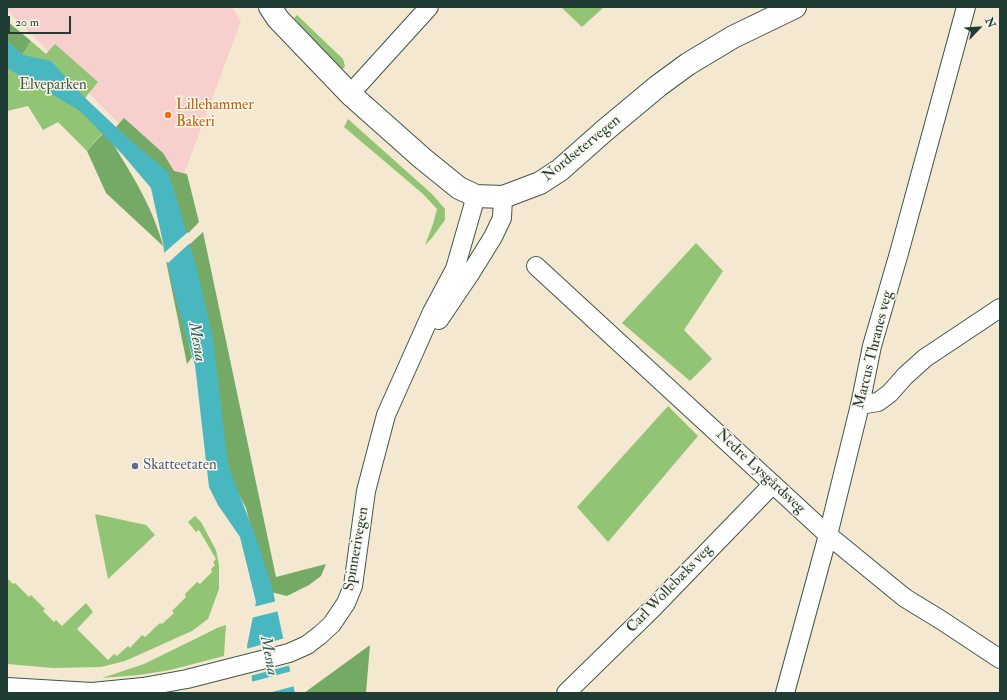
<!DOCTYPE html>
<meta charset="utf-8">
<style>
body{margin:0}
#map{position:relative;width:1007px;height:700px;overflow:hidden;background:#f4e8d0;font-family:"IM FELL Double Pica",serif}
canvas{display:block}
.frame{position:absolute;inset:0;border:8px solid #1f3d34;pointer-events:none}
.north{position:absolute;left:959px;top:8px;width:40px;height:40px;-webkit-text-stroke:3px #fbf7ec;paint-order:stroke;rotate:65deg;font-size:11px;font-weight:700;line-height:16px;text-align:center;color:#1f3d34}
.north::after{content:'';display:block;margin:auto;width:14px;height:18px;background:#1f3d34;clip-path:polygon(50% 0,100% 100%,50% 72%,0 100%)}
.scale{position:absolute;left:8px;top:16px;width:63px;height:18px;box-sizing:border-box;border:2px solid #1f3d34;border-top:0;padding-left:5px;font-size:12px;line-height:14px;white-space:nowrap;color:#1f3d34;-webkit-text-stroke:3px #fbf7ec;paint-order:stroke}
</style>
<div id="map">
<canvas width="1007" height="700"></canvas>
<div class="frame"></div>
<div class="north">N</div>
<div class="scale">20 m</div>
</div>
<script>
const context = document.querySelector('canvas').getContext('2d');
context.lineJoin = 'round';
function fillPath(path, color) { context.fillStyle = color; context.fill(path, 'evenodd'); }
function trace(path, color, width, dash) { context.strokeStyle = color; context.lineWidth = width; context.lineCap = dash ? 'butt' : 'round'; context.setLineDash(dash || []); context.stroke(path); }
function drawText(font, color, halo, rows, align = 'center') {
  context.font = font + ' "IM FELL Double Pica",serif'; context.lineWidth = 3; context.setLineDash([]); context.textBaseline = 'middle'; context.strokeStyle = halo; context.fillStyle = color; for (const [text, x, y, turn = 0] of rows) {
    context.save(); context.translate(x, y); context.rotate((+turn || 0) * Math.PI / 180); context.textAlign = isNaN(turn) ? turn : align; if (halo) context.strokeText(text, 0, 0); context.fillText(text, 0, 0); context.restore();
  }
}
fillPath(new Path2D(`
 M7,7H232L241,21L180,185L7,10Z`), '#f7d0ce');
fillPath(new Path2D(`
 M561,7H604L582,27Z
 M297,15L343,59L345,66L342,70L314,40L294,18Z
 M31,41L46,54L55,44L98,82L85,98L111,123L87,151L58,122L43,130L28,106L7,111V67L23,64L22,55Z
 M348,119L432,194L445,209V220L431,239L425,245L433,224L437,209L423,194L344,127Z
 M696,243L723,271L684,330L712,359L690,381L622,323Z
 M668,406L698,436L608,542L577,507Z
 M95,514L146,525L155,535L108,579Z
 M195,516L201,522L216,550L219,565V589L208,619L192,631L125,661L101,667L53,668L7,664V578L13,584L15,583L29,597L31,595L45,609L43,611L54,622L56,620L62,626L86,603L93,612L77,629L108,660L114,654L117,656L128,646L130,648L142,635L145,637L160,623L162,624L174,613L172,611L186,597L185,594L197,582L200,584L212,572L211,569L215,565L213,562L216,559L199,530L196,532L188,522Z
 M226,625L224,656L170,670L139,675L102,678L144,664L199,637L217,628Z`), '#92c475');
fillPath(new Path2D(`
 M7,21L31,41L22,55L7,41Z
 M124,118L163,153L174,171L187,174L199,222L180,242L156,181L116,127Z
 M105,131C122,159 141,187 154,219C171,263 181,311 192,357L187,364L163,246L106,193L87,151Z
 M203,232L276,577L326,564L321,576L309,585L287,596L267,591L246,508L224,466L188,246Z
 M370,645L366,693H304Z`), '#75aa66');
fillPath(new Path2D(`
 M7,41L23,55L51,61L84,97L130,140L168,172L177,200L197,270L213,339L228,465L258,543L273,591L295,693H254L247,646L256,602L240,537L218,505L209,487L195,365L173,288L151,188L123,155L80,111L7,68Z`), '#48b7c0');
fillPath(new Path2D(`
 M188,232L191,242L168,263L165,260L164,253Z
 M277,601L279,611L251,618L253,607Z
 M285,638L291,665L250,676L246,649Z
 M292,671L295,686L268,693H252L251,682Z`), '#f4e8d0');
const minor = new Path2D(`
 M350,94L429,7
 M536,266L828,535L905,598L941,620L1000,659
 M439,320L470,274L493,237L502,218L503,197
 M860,405L878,402L890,393L905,376L925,358L1000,308
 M7,687L92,692L143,687L187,679L289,653L307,645L320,635L332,624L346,603L353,586L366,491L386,415L432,312L455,269L476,196
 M566,693L652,609L773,484
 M785,693L828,535L860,405L872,346L899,253L966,7`);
const secondary = new Path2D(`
 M270,7L278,19L350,94L422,158L459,188L476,196L503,197L540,183L560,170L604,131L658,86L688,64L733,37L795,7`);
trace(minor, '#3f574b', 20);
trace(secondary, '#3f574b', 24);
trace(minor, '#fff', 18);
trace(secondary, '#fff', 22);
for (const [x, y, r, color] of [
 [168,115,4,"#e8710a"],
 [135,466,4,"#5c6f8a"]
]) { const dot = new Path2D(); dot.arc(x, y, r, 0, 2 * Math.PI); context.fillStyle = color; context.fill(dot); trace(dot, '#fbf7ec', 1.5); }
drawText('15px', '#3c5f44', '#fbf7ec', [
 ["Elveparken",53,86]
]);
drawText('15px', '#c56008', '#fbf7ec', [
 ["Lillehammer",176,106],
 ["Bakeri",176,123]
], 'left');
drawText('15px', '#1f3d34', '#fbf7ec', [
 ["Nordsetervegen",582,149,-39],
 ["Marcus Thranes veg",874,350,-76],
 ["Nedre Lysgårdsveg",760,472,43],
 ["Spinnerivegen",357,549,-80],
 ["Carl Wollebæks veg",670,589,-46]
]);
drawText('15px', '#4e5e75', '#fbf7ec', [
 ["Skatteetaten",143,466]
], 'left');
drawText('italic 16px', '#2b625e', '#fbf7ec', [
 ["Mesna",196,342,80],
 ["Mesna",268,656,79]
]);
</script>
